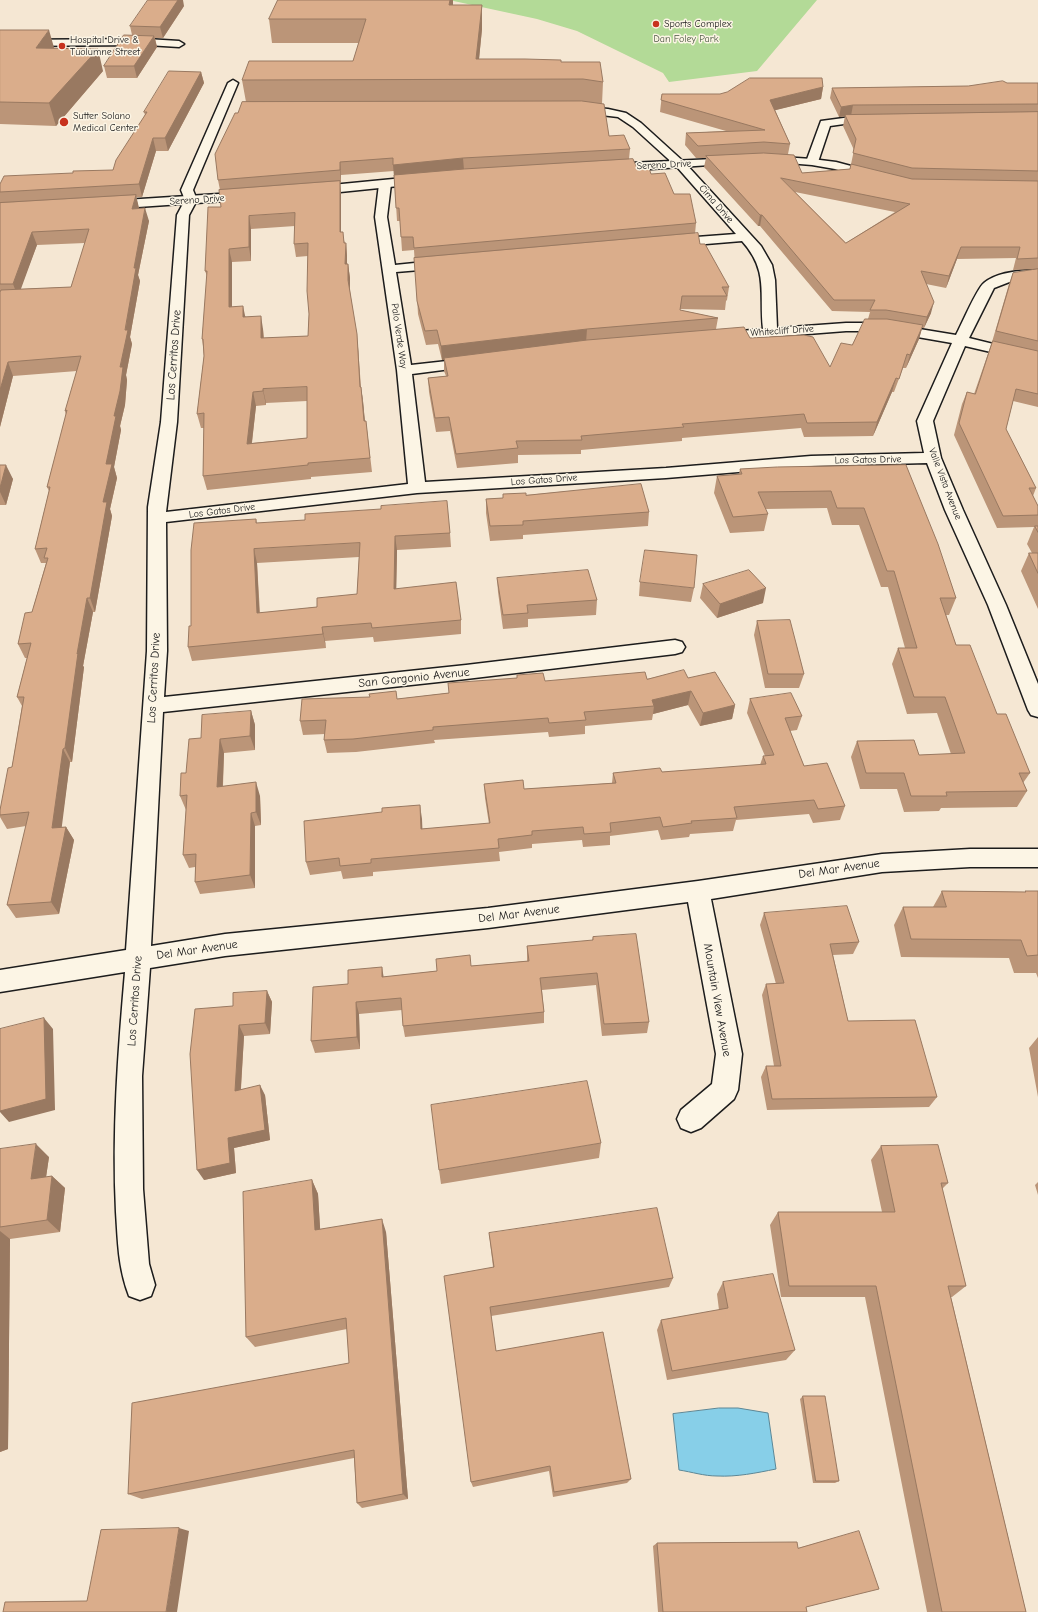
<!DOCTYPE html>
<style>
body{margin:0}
canvas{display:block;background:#f5e7d3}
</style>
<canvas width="1038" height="1612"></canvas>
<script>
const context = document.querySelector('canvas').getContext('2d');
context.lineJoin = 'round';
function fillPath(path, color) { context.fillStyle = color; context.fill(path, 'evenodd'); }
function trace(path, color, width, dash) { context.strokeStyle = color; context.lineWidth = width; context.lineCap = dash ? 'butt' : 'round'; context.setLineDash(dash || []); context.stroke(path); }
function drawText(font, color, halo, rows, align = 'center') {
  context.font = font + ' "Comic Neue",sans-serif'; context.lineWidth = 3; context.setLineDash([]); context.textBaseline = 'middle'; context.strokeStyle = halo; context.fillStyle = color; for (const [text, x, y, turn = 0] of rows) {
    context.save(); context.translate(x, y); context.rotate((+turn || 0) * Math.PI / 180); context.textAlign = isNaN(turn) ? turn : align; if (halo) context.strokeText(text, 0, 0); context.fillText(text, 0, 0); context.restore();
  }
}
fillPath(new Path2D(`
 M449,0H817L757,71L669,82L663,73L577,31L537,19Z`), '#b3da97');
const water = new Path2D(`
 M719,1408H738L768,1413L776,1469C756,1473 737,1477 717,1476C704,1476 692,1472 679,1470L673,1414Z`);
fillPath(water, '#87cfe8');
trace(water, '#5c8796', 1);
const street = new Path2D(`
 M147,39L179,41L184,44L179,47L147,45L0,46V40Z
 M233,80L238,83L193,190L197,200L189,215L177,422L166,512L408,484L397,370L375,217L379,184L381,181H389L391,184L387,217L395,265L444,260L449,261L451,264L449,267L444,268L396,272L411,365L474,358L479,359L481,362L479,365L474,366L412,374L425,482L666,468L811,456L924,453L917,421L952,343L883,331H846L718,341L713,340L711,337L713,334L718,333L763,329C759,293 769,271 742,241L670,247L665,246L664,243L665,240L670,239L736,234L677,167L633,127L618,117L575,112L570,109L575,106L608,109L626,113L641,123L685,163L761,246L772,265L775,280L777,328L846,323H883L956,335C961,326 977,288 984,283C997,272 1022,270 1038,270V278L1012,281L994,288L969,338L1038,355V363L965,346L933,421L941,458L963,510L1006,605L1038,684V717L1031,715L1028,710L988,605L945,510L927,463L811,466L666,478L417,493L166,522L167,651L164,697L466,665L675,640L682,642L685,647L682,652L675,654L466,679L163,712L151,946L225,934L488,908L698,881L882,854L970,849H1038V867H970L882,872L711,899L742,1054L738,1090L734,1099L701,1128L691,1132L681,1128L677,1119L681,1110L712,1084L716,1054L688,902L488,928L225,956L150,968L142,1076L143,1189L149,1264L155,1285L151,1296L140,1300L129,1296C118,1267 118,1242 116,1212C112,1132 118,1052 125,972L0,992V970L126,950L147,651L148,507L161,422L177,215L185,200L181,190L228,83Z
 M851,117H873L878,120L873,123H851L830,126L818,162L816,164H808L806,162L821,121Z`);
const secondary = new Path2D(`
 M767,156L812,159L836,162L881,174L883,177L881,180L877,181L835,169L812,165L763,161L761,159L763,157Z
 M735,158L739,159L741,161L739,163L608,172L604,170L602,168L604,166L608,164Z
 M424,176L428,177L430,180L428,183L311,195L307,194L305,191L307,188L311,187Z
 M250,192L254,193L256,196L254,199L109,209L105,208L103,205L105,202L109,201Z`);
trace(street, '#1c1c1c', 3);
trace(secondary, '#1c1c1c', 3);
fillPath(street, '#fcf5e5');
fillPath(secondary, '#fcf5e5');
fillPath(new Path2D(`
 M278,0H453V5H482V29L479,59L561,62L603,82L602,104L609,136L630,149L629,159L637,168L651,174L674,194L696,223L695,234L700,244L729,287L727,300L726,301L725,310L680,309V310L718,318L716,329L750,338L830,367L852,345L868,319L870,312L832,311L760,226H758L704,167L706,158H696L685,145L686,133L726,131L660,112L662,94H720L823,87L821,99L775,110L790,144L788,154L802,173L850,169L854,150L843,126L845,116L839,117L830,98L832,88L968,86L1007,83H1038V269L1013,270L1016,258L957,259L946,288L926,284L931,313L924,328H922L919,339L906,368H903L894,392H892L873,436L804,437L801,428L682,438V441L581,450V454L518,455V463L457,468L450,431L436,432L429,392L428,378L446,376L444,371V360H442L438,344L426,345L418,314L414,250L402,251L400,221H397L394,171L341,175V182L340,183L341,194V232L345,243H346L347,256V264H348L350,278V291L358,347L361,387L363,401L365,421H366L372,472L311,477V479L207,490L203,476L204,428H201L197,414L204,356L203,346L202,339L207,276L205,271L221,207L220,190L218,180L238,113L246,102L242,80L353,61L359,43H272L269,19ZM795,192L895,212L846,243ZM295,226L294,244L296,257L308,256L309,314L308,336L264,338L263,329L232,307V262L251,261V229ZM307,401V438L252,443L256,406L266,405V403Z
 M184,6L163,38H155L157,47L137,78H107L104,66L132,35L130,26Z
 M0,30L54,48L103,71L56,126L0,124Z
 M201,72L204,83L168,151H156L142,197H136L139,209L149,221L138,275L140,281L130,337L132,344L126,375L127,380L125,405L120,426L121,430L114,467L117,478L110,509L112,516L95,612H93L83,666L84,667L72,762H70L61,827H66L74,840L59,914L16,918L7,905L26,826L7,829L0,817V810L12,767L22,706L17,697L27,658H25L18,644L32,612L46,563H41L35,549L49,491L47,487L66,415L65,411L77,371L13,376L0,427V184L113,170L145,115L144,112ZM85,243L71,287L20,289L37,245Z
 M1038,269V407L1013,401L1006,429L1036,488L1033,496L1038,506V609L1021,571L1029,553H1032L1027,544L1034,527L997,528L954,435L962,404L967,392L974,394L992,342L1009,284L1013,273Z
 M0,465L13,479L6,505H0Z
 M906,465L956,598L949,615H946L956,645L997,714L1030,773L1023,783L1027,791L1017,807L941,808L939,811L904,812L897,789H860L851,757L857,741L919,755L951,754L937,713L907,714L892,664L898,648H905L888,587H881L859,525H832L827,508L765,509L768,514L764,531L730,533L714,493L717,476L739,474L740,469Z
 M526,495L649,512L648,526L523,535V539L490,541L486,513V499L503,498Z
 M256,519L257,523L450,533L451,547L397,550L396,589L461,620V634L374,642L373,637L325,641L326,648L192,661L188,647L191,626ZM359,557L357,594L317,607L260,613L257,563Z
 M497,578L597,600L596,615L528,619V627L503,629L498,592Z
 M640,582L694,588L691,602L639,596Z
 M703,584L763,603L717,618L700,598Z
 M757,621L804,674L799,688H765L754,635Z
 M517,675L545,681L688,678L735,705L732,719L700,726L688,705L653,714L652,720L585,726V734L549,737L548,732L434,740L435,743L356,752L327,753L324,740L325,734L303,735L300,721L397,699L448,693L517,678Z
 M750,699L802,716L797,730L790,731L804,766L845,806L840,820L813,823L809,814L736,820L733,831L690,834L689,837L661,840L658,830L610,836V845L583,847L582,840L532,844V848L499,852L500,861L373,872V876L343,879L341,871L310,875L306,862L382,812L422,819V829L489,824L485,798L484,784L524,789L612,783L613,773L662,772L760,765L763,756H765L747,713Z
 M251,711L255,725V750L224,753L223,786L260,796L261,825L255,826V888L200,894L195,882V867L189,868L183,855L186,810L180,796L186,773L201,738Z
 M942,891L1025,892V891H1038V978L1036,973H1014L1009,958L901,957L894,925L903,907H933Z
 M764,913L859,942L853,954L833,955L848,1021L937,1097L929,1107L767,1110L761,1077L766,1066H774L762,995L766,984H776L760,925Z
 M593,937L649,1022L647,1033L602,1036L596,985L542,990L544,1012V1023L405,1037L403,1026L402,1010L359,1014L360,1049L315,1053L311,1041L348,984L384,977L437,971L471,966L527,961V946L592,941Z
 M267,991L272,1002L270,1034L244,1036L241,1089L265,1095L270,1140L234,1148L236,1173L204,1180L233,1006Z
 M1038,1037V1097L1029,1048Z
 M601,1143L599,1158L441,1184L439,1170Z
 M881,1146L948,1183L942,1189L966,1286L952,1297H951L1026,1612H927L865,1297H781L770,1225L778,1212H882L871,1160Z
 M0,1149L49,1157L46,1177L52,1176L65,1188L60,1232L10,1239L8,1449L0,1452Z
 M312,1180L318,1194L320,1229L386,1232L408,1499L362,1508L357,1503L354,1458L142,1499L128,1494L349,1363L347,1329L255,1347L246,1337Z
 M1038,1182V1195L1035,1185Z
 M489,1233L673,1278L669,1287L491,1316L496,1351L631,1479L627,1483L553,1497L549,1471L473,1487L471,1482L493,1267Z
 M723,1282L795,1350L786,1360L667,1380L657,1330L661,1320L719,1310L717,1294Z
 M803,1396L839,1481L835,1483H813L800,1399Z
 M657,1543L806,1607L807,1612H658L653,1546Z`), '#bb9578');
fillPath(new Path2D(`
 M176,0H183L184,6L163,38L160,27Z
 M450,0H453V11L449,5Z
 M482,5V29L477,79L476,59Z
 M49,30L55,51L36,48Z
 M154,36L157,47L137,78L134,66Z
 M98,49L103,71L56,126L49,103Z
 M201,72L204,83L168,151L165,138Z
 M823,87L821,99L768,112L770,100Z
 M853,105L851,116L839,117L841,107Z
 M153,138L156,151L142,197L139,184Z
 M463,158L464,170L394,177L393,165Z
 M340,162L341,175V182L340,170Z
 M340,181L341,194V246L340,232Z
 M136,195L139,208L135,222L132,209Z
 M145,208L149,221L138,275L140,281L130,337L132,344L126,375L127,380L125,405L120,426L121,430L114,467L117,478L110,509L112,516L95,612L90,598L103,502L106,464L114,416L134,268Z
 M760,215H762L760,226H758Z
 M249,216L251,229V261L249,247Z
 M32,232L37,245L18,297L13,284Z
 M346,243L347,256V278L345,264Z
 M961,247L957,259L946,288L949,276Z
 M229,249L232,262V321L229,307Z
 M348,264L350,278V294L348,280Z
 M934,302L931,313L924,328L927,317Z
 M243,306L246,320L243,317Z
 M261,316L263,329L264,352L261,338Z
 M923,325L919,339L906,368L910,355Z
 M587,329L586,343L444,358V360H442L441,346Z
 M357,334L358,347L361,401L360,387Z
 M8,362L13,376L0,427V390Z
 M896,378L892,392L873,436L877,422Z
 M361,387L363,401L366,435L364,421Z
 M263,389L266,403V405L263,391Z
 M253,392L256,406L250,458L247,444Z
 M6,465L13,479L6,505L0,492V488Z
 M395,536L397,550L396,603L394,589Z
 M254,549L257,563L260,627L257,613Z
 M766,588L763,603L717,618L720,604Z
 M87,598L93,612L83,666L84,667L72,762L65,748L77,654Z
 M322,627L325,641L326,648L323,634Z
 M691,691L688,705L653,714L654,706L652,700Z
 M735,705L732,719L700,726L703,713Z
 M251,711L255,725V750L250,736Z
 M220,739L224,753L222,801L217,787Z
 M63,749L70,762L60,841L52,828Z
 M256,782L260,796L261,825L256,812Z
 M420,805L422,819L423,843L421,829Z
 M251,813L255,826V888L250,875Z
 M66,827L74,840L59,914L51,902Z
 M382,967L384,979L382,977Z
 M267,991L272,1002L270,1034L265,1023Z
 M356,1002L359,1014L360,1049L357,1037Z
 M44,1018L53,1029L55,1110L9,1122L0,1112V1111Z
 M239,1025L244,1036L240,1101L235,1091Z
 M260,1085L265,1095L270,1140L234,1148L236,1173L204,1180L197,1170L228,1138Z
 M36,1144L49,1157L44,1191L31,1179Z
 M52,1176L65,1188L60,1232L47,1220Z
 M312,1180L318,1194L321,1243L315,1230Z
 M382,1219L386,1232L408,1499L403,1494Z
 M0,1231L10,1239L8,1449L0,1452Z
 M179,1528L189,1531L177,1612H166Z`), '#997961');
const building = new Path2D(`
 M148,0H178L160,27L130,26Z
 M278,0H450L449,5H482L476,59H525L561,60V62H600L603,82L583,79L242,80L249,61H353L366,19H269Z
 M0,30H49L36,48L98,49L49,103L0,102Z
 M124,35L154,36L134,66H104Z
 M169,71L201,72L165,138H153L139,184L0,192V184L4,176L73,173V171L113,170L116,160L147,112H144Z
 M750,78H822L823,87L770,100L790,144L764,142L698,146L686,133L765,130L661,100L662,94H720L727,92Z
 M1003,81L1007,83H1038V104L853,105L841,107L832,88L968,86Z
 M582,101L604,104L609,136L624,135L630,149L463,158L393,165V158L340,162V170L218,180L215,154L235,113H238L242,102Z
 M1038,112V171L912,168L853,153L856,139L845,115Z
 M764,153L794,155L802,173L850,169L851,164L912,179L1038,181V258L1017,259L1020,247H961L949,276L921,271L934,302L927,317L886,310H870L875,300H834L762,215H760L706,156ZM781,178L910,204L846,243Z
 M633,159L637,168H649L651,174L665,173L674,194H690L696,223L414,248L413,237H401L399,208H396L394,175L464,169Z
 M340,181V232H343L344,243H346L345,264H348V280L357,334L360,387H361L364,421H366L370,458L308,463V465L203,476L204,413L197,414L204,356L203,339H202L207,271H205L208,207H221L219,190ZM295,213L294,244L308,243L307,291L309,314L308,336L261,338V316L243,317V306L229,307V249L249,247V216ZM307,387V438L247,444L253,392L263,391V389Z
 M136,195L132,209L145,208L134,268H136L125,330H128L120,367H123L120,391L114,416H116L106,464H112L103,502H107L90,598H87L77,654L78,653L65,748L63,749L52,828L66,827L51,902L7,905L29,812L0,815V810L8,768L12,767L24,697H17L31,643L18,644L25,613L32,612L48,558H44L47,548L35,549L50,487H47L67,410L65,411L81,356L8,362L0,390V292L1,290L71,287L89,229L32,232L13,284H0V203Z
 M698,233L700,244H705L729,287H722L727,296H682L680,310L718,318L587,329L441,346L437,330L425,331L417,301L414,258Z
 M1038,269V341L996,331L1013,273Z
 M865,319H887L923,325L910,355L907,354L899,379L896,378L877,422L807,423L804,414L682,424L684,427L581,436L582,440L516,441L518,448L456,454L449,417L435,418L428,378L448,376L444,358L587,340L744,327L750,338L804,335L813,337L830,367L841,343L852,345Z
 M993,341L1038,351V394L1016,389L1006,429L1036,488H1029L1038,506V515L1003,516L959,423L967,392L975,394Z
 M0,465H6L0,488Z
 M906,465L938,544L956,598H940L956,645H970L997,714H1006L1030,773H1019L1027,791L946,792L947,796H911L904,773H866L857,741L914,740L919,755L965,753L945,697H914L898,648H917L894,571H887L864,508H837L831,491L758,492L768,514L733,517L717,476L742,474L740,469L777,467Z
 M641,484L649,512L523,521V525L490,526L486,499L503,498V494L526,493V495Z
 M447,501L450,533L395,536L394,589L456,582L461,620L372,628L371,623L322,627L323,634L188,647L189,626H191V550L194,523L256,519V523L305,520V514L381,509V506ZM360,543L357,594L317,598V607L257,613L254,549Z
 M1035,526H1038V532Z
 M645,550L697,555L694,588L640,582Z
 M1029,553H1038V573Z
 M588,570L597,600L527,605L528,613L503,615L497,578Z
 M749,570L766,588L720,604L703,584Z
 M790,620L804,674H768L757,621Z
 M684,670L688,678L715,672L735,705L703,713L691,691L652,700L654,706L584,712L586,720L549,723L548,718L433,727V730L353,739L324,740L326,720L300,721L302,699L370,697L369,694L396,691L397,699L449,693L448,683L517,678V675L543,673L545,681L645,672L647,679Z
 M791,693L802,716L785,718L804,766L827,763L845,806L818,809L814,800L734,807L737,818L691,821L692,823L663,827L660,817L610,823L611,832L584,834L583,827L532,831V835L498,839L499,848L371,859V863L340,866L339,858L306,862L304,821L382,812V808L420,805L421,829L490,823L484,784L523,780L524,789L616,783L613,773L660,768L662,772L766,764L763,756L774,755L750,699Z
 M251,711L250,736L220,739L217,787L256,782V812L251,813L250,875L195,882L196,854L183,855L187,795L180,796L181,773H186L189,739L201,738L202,715Z
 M942,891L1026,892L1025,891H1038V955L1027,956L1021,940L911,939L903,907H946Z
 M847,906L859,942L830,944L848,1021L915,1020L937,1097L772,1099L766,1066H781L766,984L784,983L764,913Z
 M636,934L649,1022L604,1024L597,973L540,978L544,1012L403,1026L401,998L356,1002L357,1037L311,1041L313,987L348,984V970L382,967V977L437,971L436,959L470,955L471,966L529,961L527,946L593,940V937Z
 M267,991L265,1023L239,1025L235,1091L260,1085L265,1130L228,1138L230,1163L197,1170L190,1054L195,1009L233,1006V993Z
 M44,1018L46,1099L0,1111V1029Z
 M587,1081L601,1143L439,1170L431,1105Z
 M36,1144L31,1179L52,1176L47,1220L0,1227V1149Z
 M938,1145L948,1183H941L966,1286H948L1026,1612H942L876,1286H789L778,1212H895L881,1146Z
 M312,1180L315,1230L382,1219L403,1494L357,1503L354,1450L128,1494L132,1403L349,1363L346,1318L246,1337L243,1192Z
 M657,1208L673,1278L490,1307L496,1351L603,1332L631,1479L554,1492L550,1466L471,1482L444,1276L494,1267L489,1233Z
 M773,1274L795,1350L672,1371L661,1320L728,1308L723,1282Z
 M803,1396H825L839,1481H816Z
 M179,1528L166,1612H3L5,1602L87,1601L101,1530Z
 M859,1531L879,1589L806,1607L807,1612H663L657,1543L797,1542L798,1548Z`);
fillPath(building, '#daad8b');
trace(building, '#997961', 1);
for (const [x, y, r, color] of [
 [656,24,4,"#c8321e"],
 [62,46,4,"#c8321e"],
 [64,122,5,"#c8321e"]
]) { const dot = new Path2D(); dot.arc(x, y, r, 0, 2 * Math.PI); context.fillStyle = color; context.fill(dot); trace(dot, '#fcf5e5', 1.5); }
drawText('10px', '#1c1c1c', '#fcf5e5', [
 ["Sports Complex",664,24],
 ["Hospital Drive &",70,40],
 ["Tuolumne Street",70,52],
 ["Sutter Solano",73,116],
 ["Medical Center",73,128]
], 'left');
drawText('10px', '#495541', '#fcf5e5', [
 ["Dan Foley Park",686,39]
]);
drawText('10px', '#1c1c1c', '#fcf5e5', [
 ["Sereno Drive",664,165,-3],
 ["Sereno Drive",197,200,-4],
 ["Cima Drive",716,204,49],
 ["Whitecliff Drive",782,331,-4],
 ["Palo Verde Way",399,336,82],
 ["Los Gatos Drive",868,460,-1],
 ["Los Gatos Drive",544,480,-4],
 ["Valle Vista Avenue",945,484,69],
 ["Los Gatos Drive",222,511,-7]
]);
drawText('12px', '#1c1c1c', '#fcf5e5', [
 ["Los Cerritos Drive",174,355,-86],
 ["Los Cerritos Drive",154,678,-87],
 ["San Gorgonio Avenue",414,678,-6],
 ["Del Mar Avenue",839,869,-8],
 ["Del Mar Avenue",519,914,-7],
 ["Del Mar Avenue",197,950,-8],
 ["Mountain View Avenue",717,1000,80],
 ["Los Cerritos Drive",135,1001,-86]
]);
</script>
